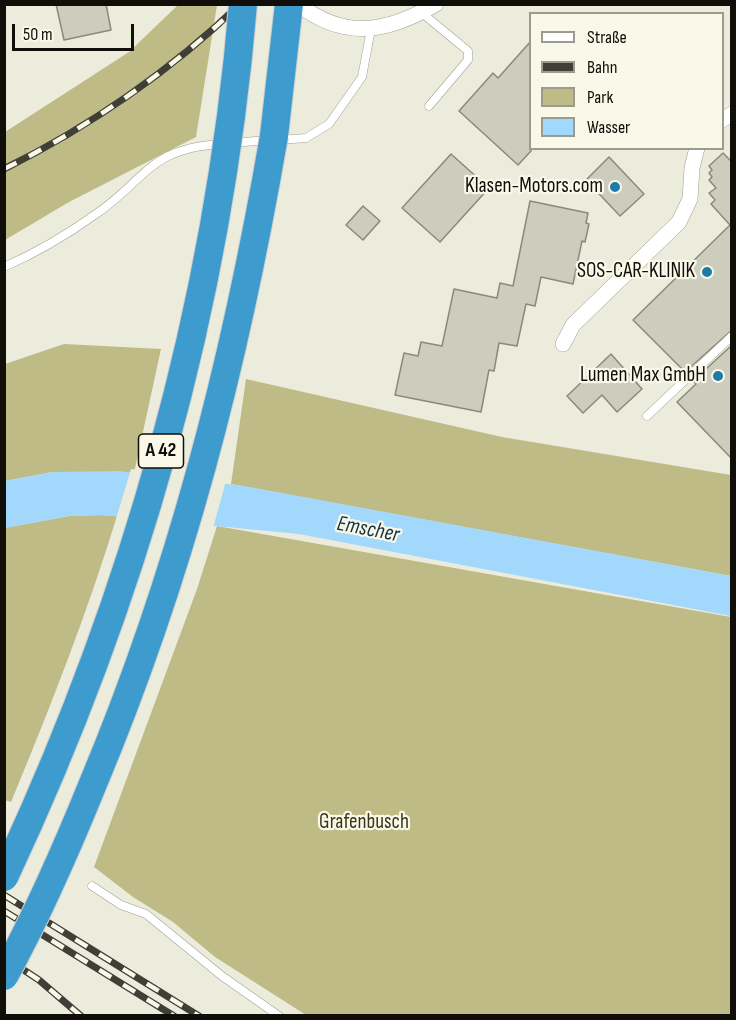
<!DOCTYPE html>
<meta charset="utf-8">
<style>
body{margin:0}
#map{position:relative;width:736px;height:1020px;overflow:hidden;background:#ececdc;font-family:"Sofia Sans Condensed",sans-serif}
canvas{display:block}
.frame{position:absolute;inset:0;border:6px solid #0f0e09;pointer-events:none}
.legend{position:absolute;left:529px;top:12px;width:195px;height:138px;box-sizing:border-box;background:#faf9e9;border:2px solid #9c9b8f;margin:0;padding:8px 10px;list-style:none;font-size:18px;color:#0f0e09}
.legend li{display:flex;align-items:center;gap:12px;height:30px}
.legend b{width:30px;border:2px solid #9c9b8f}
.scale{position:absolute;left:12px;top:24px;width:122px;height:27px;box-sizing:border-box;border:3px solid #0f0e09;border-top:0;padding-left:8px;font-size:18px;line-height:21px;white-space:nowrap;color:#0f0e09;-webkit-text-stroke:4px #faf9e9;paint-order:stroke}
</style>
<div id="map">
<canvas width="736" height="1020"></canvas>
<div class="frame"></div>
<ul class="legend">
<li><b style="height:8px;background:#fff"></b>Straße</li>
<li><b style="height:8px;background:#3f3f37"></b>Bahn</li>
<li><b style="height:16px;background:#bebb87"></b>Park</li>
<li><b style="height:16px;background:#a1d8fb"></b>Wasser</li>
</ul>
<div class="scale">50 m</div>
</div>
<script>
const context = document.querySelector('canvas').getContext('2d');
context.lineJoin = 'round';
function fillPath(path, color) { context.fillStyle = color; context.fill(path, 'evenodd'); }
function trace(path, color, width, dash) { context.strokeStyle = color; context.lineWidth = width; context.lineCap = dash ? 'butt' : 'round'; context.setLineDash(dash || []); context.stroke(path); }
function drawText(font, color, halo, rows, align = 'center') {
  context.font = font + ' "Sofia Sans Condensed",sans-serif'; context.lineWidth = 4.5; context.setLineDash([]); context.textBaseline = 'middle'; context.strokeStyle = halo; context.fillStyle = color; for (const [text, x, y, turn = 0] of rows) {
    context.save(); context.translate(x, y); context.rotate((+turn || 0) * Math.PI / 180); context.textAlign = isNaN(turn) ? turn : align; if (halo) context.strokeText(text, 0, 0); context.fillText(text, 0, 0); context.restore();
  }
}
fillPath(new Path2D(`
 M178,5H217L196,137L69,202L5,240V132L129,52Z
 M64,344L161,349L134,473L53,472L5,481V364Z
 M246,379L502,437L731,475V576L231,484Z
 M102,515L117,516C87,614 50,708 11,802L4,800V528L69,516Z
 M217,526L731,617V1015H306L215,957L173,922L133,897L94,867L197,589Z`), '#bebb87');
fillPath(new Path2D(`
 M119,471L244,486L731,576V616L299,534L102,515L69,516L5,528V481L53,472Z`), '#a1d8fb');
fillPath(new Path2D(`
 M131,469L226,481L213,528L116,519Z`), '#ececdc');
const building = new Path2D(`
 M56,4H106L111,30L64,40Z
 M531,41V151L518,165L459,111L493,73L498,78Z
 M723,153L732,162V330L685,372L633,320L730,225L711,204L715,200L709,193L716,188L709,180L712,177L709,173L712,170L709,166Z
 M451,154L489,188L440,242L402,208Z
 M609,157L644,194L620,216L586,180Z
 M530,201L588,213L586,223L589,224L585,242L582,241L573,284L541,277L535,306L526,304L517,346L499,343L494,371L489,370L481,412L395,395L404,353L418,356L421,342L442,346L454,289L497,298L500,283L513,286Z
 M363,206L380,221L363,240L346,225Z
 M732,345V459L677,402L696,384L693,381Z
 M611,354L642,389L617,412L602,395L583,413L567,396Z`);
fillPath(building, '#cdcdbd');
trace(building, '#8a8a7b', 1.5);
const service = new Path2D(`
 M422,13L468,51V60L429,106
 M280,140L306,138L329,124L362,77L371,29
 M232,143L268,140
 M4,267C36,253 68,234 96,214C147,179 148,149 220,144
 M647,416L732,336
 M92,886L121,905L146,914L222,976L279,1016`);
const minor = new Path2D(`
 M298,4C345,41 388,32 436,4
 M722,120L732,114
 M563,344L573,325L679,222L690,199L692,168L697,148`);
const motorway = new Path2D(`
 M274,136L289,4`);
trace(service, '#a09f91', 9);
trace(minor, '#a09f91', 16);
trace(motorway, '#cfcfce', 30);
trace(service, '#fff', 8);
trace(minor, '#fff', 15);
trace(motorway, '#3e9bcd', 28);
const rail = new Path2D(`
 M4,169C89,127 172,70 240,4
 M4,895L199,1016
 M4,911L174,1016
 M4,957L39,980L81,1016`);
trace(rail, '#3f3f37', 7);
trace(rail, '#faf9e9', 4.5, [14]);
const motorwayBridge = new Path2D(`
 M4,877C133,603 218,307 243,4
 M4,976C38,914 66,850 92,786C181,574 235,363 274,136`);
trace(motorwayBridge, '#cfcfce', 30, []);
trace(motorwayBridge, '#3e9bcd', 28);
for (const [x, y, r, color] of [
 [615,187,6,"#1e7aa8"],
 [707,272,6,"#1e7aa8"],
 [718,376,6,"#1e7aa8"]
]) { const dot = new Path2D(); dot.arc(x, y, r, 0, 2 * Math.PI); context.fillStyle = color; context.fill(dot); trace(dot, '#faf9e9', 2); }
for (const [x, y, w] of [
 [161,451,45]
]) { const box = new Path2D(); box.roundRect(x - w / 2, y - 17, w, 34, 4.5); context.fillStyle = '#faf9e9'; context.fill(box); trace(box, '#0f0e09', 1.5); }
drawText('bold 20px', '#0f0e09', null, [
 ["A 42",161,451]
]);
drawText('21px', '#0f0e09', '#faf9e9', [
 ["Klasen-Motors.com",603,187],
 ["SOS-CAR-KLINIK",695,272],
 ["Lumen Max GmbH",706,376]
], 'right');
drawText('21px', '#383616', '#faf9e9', [
 ["Grafenbusch",364,823]
]);
drawText('italic 22px', '#133345', '#faf9e9', [
 ["Emscher",368,530,11]
]);
</script>
